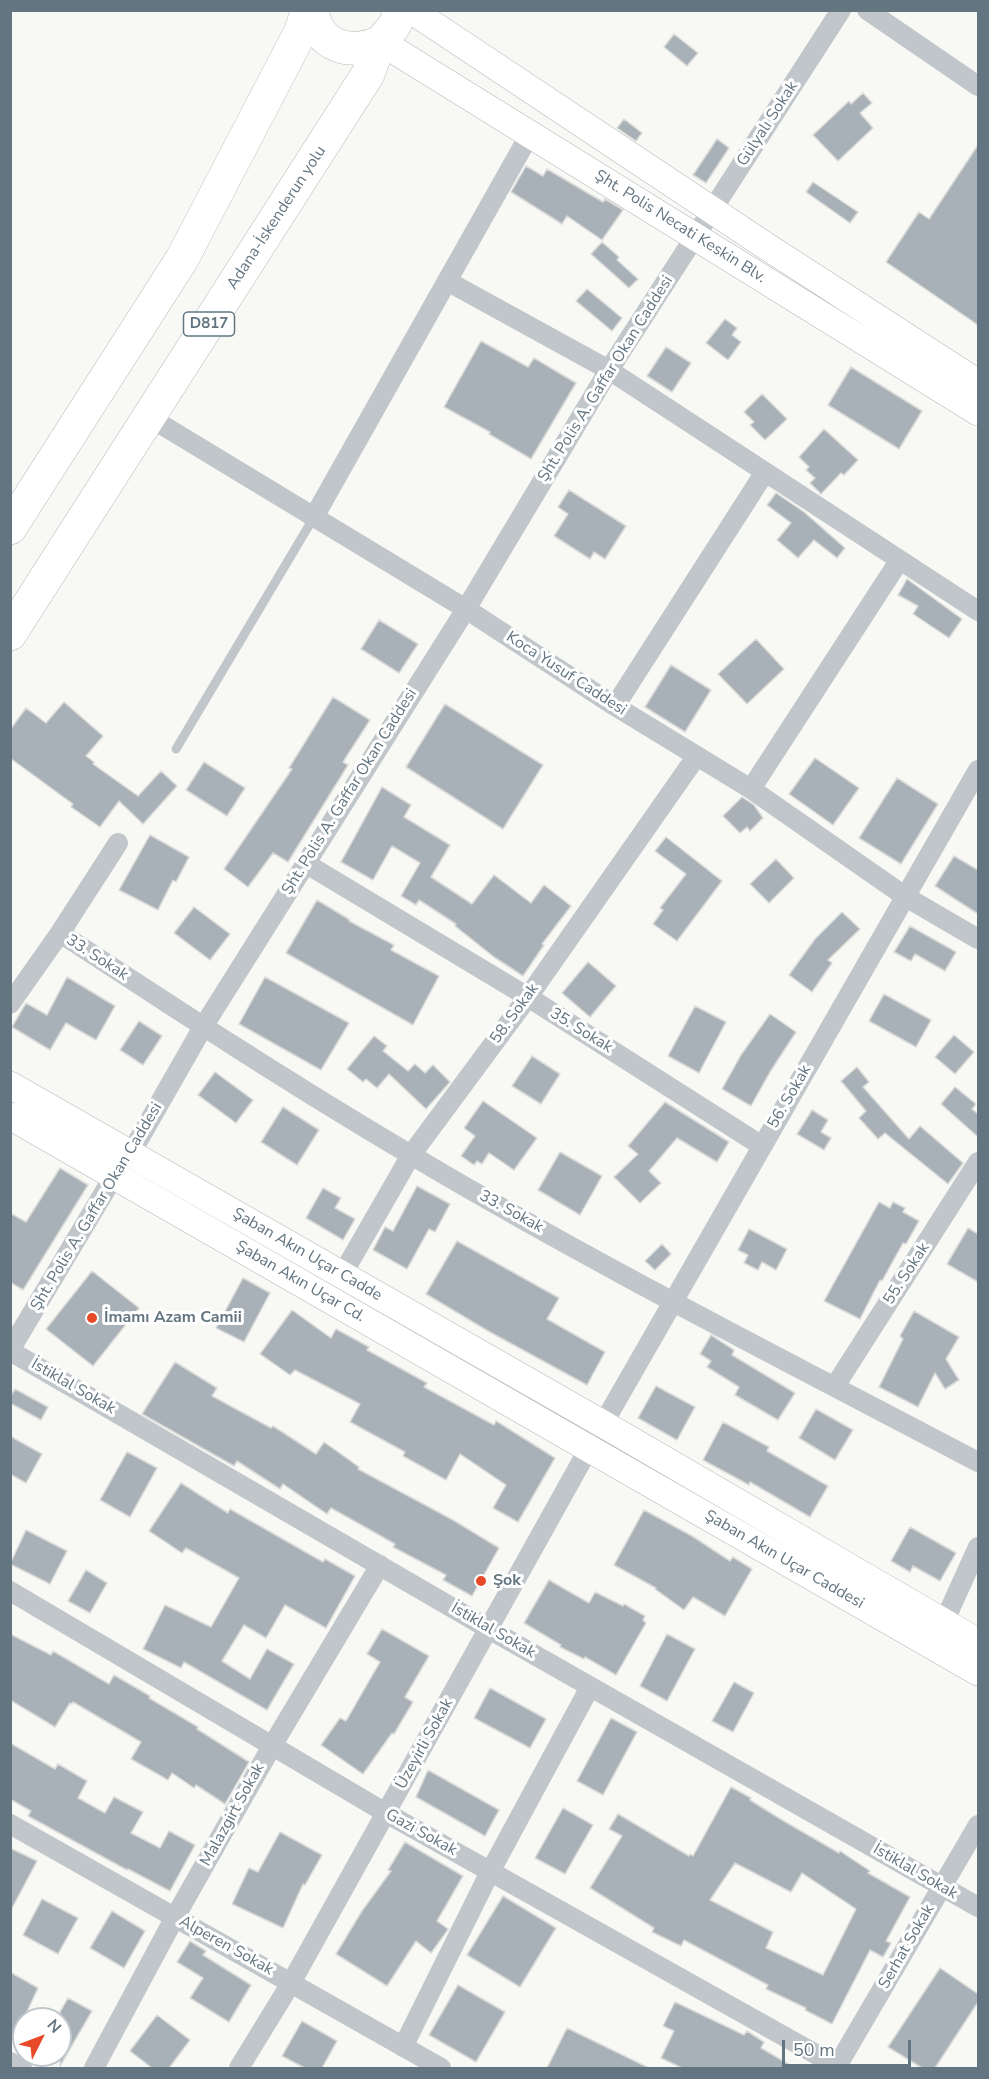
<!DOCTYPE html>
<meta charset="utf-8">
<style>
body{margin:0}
#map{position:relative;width:989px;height:2079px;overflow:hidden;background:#f8f8f5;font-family:"Nunito Sans",sans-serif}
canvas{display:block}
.frame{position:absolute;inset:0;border:12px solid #637581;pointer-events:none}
.north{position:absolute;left:12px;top:2007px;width:60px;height:60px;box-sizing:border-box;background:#fff;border:2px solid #c1c8cd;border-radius:50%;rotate:48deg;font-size:16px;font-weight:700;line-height:24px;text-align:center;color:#637581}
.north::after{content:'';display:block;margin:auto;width:21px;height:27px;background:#e64a28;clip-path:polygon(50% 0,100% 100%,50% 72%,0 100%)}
.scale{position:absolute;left:782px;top:2040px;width:129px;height:27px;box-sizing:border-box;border:3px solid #637581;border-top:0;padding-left:8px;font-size:18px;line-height:21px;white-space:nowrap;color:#637581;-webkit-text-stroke:4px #fff;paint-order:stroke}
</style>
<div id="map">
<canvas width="989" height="2079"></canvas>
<div class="frame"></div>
<div class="north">N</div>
<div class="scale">50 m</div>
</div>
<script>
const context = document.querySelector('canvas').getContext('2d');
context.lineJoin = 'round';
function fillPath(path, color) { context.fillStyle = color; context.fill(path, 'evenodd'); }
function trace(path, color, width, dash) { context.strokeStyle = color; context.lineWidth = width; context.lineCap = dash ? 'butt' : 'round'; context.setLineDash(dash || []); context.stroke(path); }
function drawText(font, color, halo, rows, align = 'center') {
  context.font = font + ' "Nunito Sans",sans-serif'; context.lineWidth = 6; context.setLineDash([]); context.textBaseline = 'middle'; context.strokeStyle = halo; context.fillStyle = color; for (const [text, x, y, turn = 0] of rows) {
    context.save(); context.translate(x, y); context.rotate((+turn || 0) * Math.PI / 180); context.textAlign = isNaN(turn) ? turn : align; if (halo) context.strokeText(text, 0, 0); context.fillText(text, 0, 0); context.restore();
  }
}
const building = new Path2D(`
 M674,34L698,53L687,66L664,47Z
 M863,93L872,103L860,113L873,128L838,161L813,135L849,101L851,104Z
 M624,119L642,133L636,141L617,128Z
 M717,139L729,148L706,183L693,175Z
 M978,145V325L886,262L919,212L929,219Z
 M526,166L543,176L547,169L603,202L605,199L623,210L602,240L567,216L562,224L511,192Z
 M813,182L858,212L850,223L806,192Z
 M602,242L619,257L617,260L638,279L629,288L591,254Z
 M587,289L622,318L612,331L576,301Z
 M725,319L737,328L732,335L741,342L728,360L706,343Z
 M481,341L528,367L534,358L576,383L531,459L489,434L490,432L444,407Z
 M666,347L691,363L672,392L647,376Z
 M851,367L922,411L899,449L828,405Z
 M762,394L787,419L765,440L750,425L754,422L744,412Z
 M824,429L858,460L844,475L841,473L821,494L810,483L815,478L806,470L809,467L799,457Z
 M569,490L626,526L605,559L594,552L590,559L554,536L568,514L558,507Z
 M776,493L804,512L845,548L837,558L814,540L798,558L777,540L791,523L767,505Z
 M907,579L962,619L949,638L913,614L918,606L898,595Z
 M379,620L418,644L399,673L361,649Z
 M756,639L784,669L747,704L718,674Z
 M671,665L711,690L685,732L645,707Z
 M333,697L370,720L343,762L348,765L288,862L273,853L248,887L224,869L292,769L289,768Z
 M64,702L103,736L86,756L94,762L93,764L138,796L161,771L177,786L143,824L119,801L100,827L71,807L73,804L10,758V730L26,708L46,723Z
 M445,704L543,765L503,829L406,767Z
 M815,758L859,788L833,825L789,794Z
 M204,762L245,788L227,816L186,790Z
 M897,778L938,804L901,864L859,838Z
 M382,787L411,805L404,817L450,845L431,877L472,904L494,875L531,903L544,885L571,906L542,944L544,945L523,976L494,957L455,926L456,924L419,900L416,905L401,896L420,863L392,846L373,880L341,862Z
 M742,797L754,805L763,818L750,831L747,827L740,833L723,816Z
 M150,835L189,857L176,882L173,880L158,910L119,890Z
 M666,837L722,881L677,941L653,924L663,910L660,908L686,874L655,851Z
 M954,856L978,870V914L935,886Z
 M776,859L794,878L769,903L750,884Z
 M317,900L350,920L349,921L394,945L391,950L439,976L413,1025L286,953Z
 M194,907L230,934L210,960L174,933Z
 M842,912L860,929L828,960L832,963L812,992L789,975L815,939Z
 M910,926L956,952L945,971L915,954L911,961L894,952Z
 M588,962L616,986L590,1017L562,993Z
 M67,977L115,1006L96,1040L66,1023L50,1050L12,1027L26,1003L47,1015Z
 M265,977L349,1023L321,1070L239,1024Z
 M884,994L931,1020L916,1047L869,1021Z
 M695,1006L726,1022L699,1073L668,1056Z
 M770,1014L796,1032L770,1072L751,1106L722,1089L741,1055Z
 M139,1021L162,1036L143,1065L120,1050Z
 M954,1035L974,1052L955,1074L935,1057Z
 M374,1036L387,1046L383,1051L408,1071L415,1064L425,1073L433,1065L450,1082L426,1109L389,1074L377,1088L366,1079L363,1082L347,1069Z
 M532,1056L560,1074L541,1104L512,1086Z
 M857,1067L869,1082L863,1087L909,1139L920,1126L963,1163L948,1184L885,1133L878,1139L859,1118L866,1111L841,1081Z
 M215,1072L253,1100L236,1123L198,1095Z
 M955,1087L976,1104L972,1109L978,1114V1137L941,1104Z
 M483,1101L537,1138L514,1170L489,1153L482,1164L477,1161L474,1165L461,1156L475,1136L464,1128Z
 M665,1102L729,1142L717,1162L677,1138L649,1171L661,1183L640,1203L614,1177L638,1154L628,1146Z
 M283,1107L319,1130L297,1165L261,1142Z
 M812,1110L828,1120L821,1132L831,1138L824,1150L797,1134Z
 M560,1152L602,1176L580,1215L538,1190Z
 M60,1168L88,1185L23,1290L10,1282V1213L26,1222Z
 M417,1186L450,1204L435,1232L429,1229L407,1269L373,1250L385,1227L393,1231Z
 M323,1188L341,1198L335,1208L355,1219L343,1240L306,1218Z
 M879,1202L890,1208L893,1202L905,1208L903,1212L919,1221L906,1244L903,1243L882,1281L880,1280L860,1319L824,1301Z
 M968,1228L978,1234V1282L947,1264Z
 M749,1229L787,1249L776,1270L762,1262L758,1270L744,1263L748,1255L738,1250Z
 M457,1241L559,1298L547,1319L605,1352L587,1385L488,1331L426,1294Z
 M662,1244L671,1254L655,1270L645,1261Z
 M92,1271L139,1308L93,1366L46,1329Z
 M243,1278L270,1293L244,1342L216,1328Z
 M292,1310L331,1338L336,1329L369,1347L367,1350L427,1383L424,1387L494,1425L496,1421L555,1458L518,1522L493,1508L506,1485L460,1454L446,1480L403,1456L405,1452L350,1422L360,1404L295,1370L290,1375L260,1354Z
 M914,1311L959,1337L946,1359L959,1380L945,1389L935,1373L918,1407L879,1387L903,1339L900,1336Z
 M711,1335L734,1350L732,1355L795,1393L778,1420L735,1395L739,1387L707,1367L711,1361L700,1354Z
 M175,1362L217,1388L212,1396L271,1428L273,1426L316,1454L324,1442L359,1467L358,1469L453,1520L499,1548L472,1596L443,1580L446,1575L393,1547L395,1544L331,1508L327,1514L283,1484L280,1489L237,1461L234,1466L142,1414Z
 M656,1386L695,1407L677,1440L638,1418Z
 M15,1389L48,1407L41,1420L10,1403V1397Z
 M816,1409L853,1430L835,1460L799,1438Z
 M723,1422L769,1447L767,1451L828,1486L810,1517L750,1482L749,1485L703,1460Z
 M10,1436L42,1454L26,1483L10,1474Z
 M127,1452L157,1468L130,1517L100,1500Z
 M181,1483L228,1513L230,1509L323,1562L325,1559L355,1576L326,1628L285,1605L266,1638L244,1625L222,1661L250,1679L267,1649L294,1664L267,1710L184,1662L181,1668L143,1649L165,1605L211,1627L239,1578L186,1548L182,1553L149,1531Z
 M644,1510L692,1536L730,1561L733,1557L752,1569L725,1616L693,1597L684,1610L655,1589L656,1588L614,1565Z
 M910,1527L956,1553L940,1581L913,1566L910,1572L891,1561Z
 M26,1530L67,1551L50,1584L10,1564Z
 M86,1570L107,1583L90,1613L68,1601Z
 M549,1580L589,1603L595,1592L623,1606L624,1604L645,1616L643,1620L646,1623L616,1675L585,1657L584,1659L560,1647L561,1645L524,1623Z
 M382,1629L429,1656L405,1697L413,1702L394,1734L392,1733L363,1774L321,1745L340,1718L346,1721L380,1662L367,1654Z
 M10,1634L51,1655L53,1651L109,1684L114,1675L150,1696L149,1698L198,1727L197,1729L249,1762L225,1804L196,1785L194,1788L172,1773L168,1780L131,1759L141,1742L73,1702L72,1704L70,1703L55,1727L10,1700Z
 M667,1634L695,1649L667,1701L640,1686Z
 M734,1682L754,1693L733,1732L712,1721Z
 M490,1688L546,1719L530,1748L474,1718Z
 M611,1718L637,1732L603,1795L577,1781Z
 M10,1743L55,1769L58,1764L87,1781L78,1798L105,1813L114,1797L143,1812L131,1833L160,1848L169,1831L195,1845L170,1891L128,1869L127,1870L28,1816L31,1811L10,1799Z
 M428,1770L499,1810L485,1836L416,1797Z
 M731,1787L751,1798L750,1800L782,1820L839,1853L840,1851L870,1871L868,1873L910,1897L886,1941L891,1943L883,1957L870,1950L832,2024L805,2010L806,2008L766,1989L768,1985L684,1940L681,1946L652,1932L654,1928L590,1888L622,1836L609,1829L618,1814L689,1856L690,1854L693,1856ZM735,1863L791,1892L802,1873L856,1909L823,1975L766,1948L773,1932L710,1900Z
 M563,1808L593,1825L565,1874L535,1858Z
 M280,1832L322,1855L305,1885L303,1884L283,1928L232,1904L249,1868L258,1872Z
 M405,1842L463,1876L437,1921L448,1929L447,1931L431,1953L416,1941L387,1986L336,1954L362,1911L391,1871L388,1870Z
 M10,1848L37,1861L10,1912Z
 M503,1896L556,1928L520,1987L467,1955Z
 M42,1899L78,1918L58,1954L23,1935Z
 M112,1911L145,1931L124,1968L90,1948Z
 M190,1941L206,1951L203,1955L251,1985L229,2022L190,1998L203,1978L177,1962Z
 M940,1968L978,1994V2002L935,2068H922L888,2047Z
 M10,1972L38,1988L24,2018V2042L14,2037L10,2043Z
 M458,1985L505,2012L476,2062L429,2035Z
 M68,1998L92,2011L60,2066V2012Z
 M675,2002L744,2035L747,2031L764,2042L761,2048L795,2068H682L661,2058L674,2031L663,2026Z
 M157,2015L190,2040L169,2068H152L130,2051Z
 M302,2021L337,2041L322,2068H305L282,2056Z
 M567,2028L649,2068H547Z`);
fillPath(building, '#a8b1b7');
trace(building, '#dadad8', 1.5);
const secondary = new Path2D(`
 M411,10L766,246L978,383
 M381,42L978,412
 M10,1085L603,1424L978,1642
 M10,1116L978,1672`);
const highway = new Path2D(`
 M312,10C317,47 351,56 381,42
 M10,528L182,259L300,33L308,10
 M10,634L368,74C372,64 375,52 381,43C388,30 397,29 399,10`);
trace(secondary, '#b4babe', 28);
trace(highway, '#b5b9bc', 34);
trace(new Path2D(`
 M176,749L314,517`), '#c1c6ca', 9);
trace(new Path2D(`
 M867,10L978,86
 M447,281L609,370L978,611
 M149,417L466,609L615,706L751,789L906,897L978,939
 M314,517L530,134
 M615,706L765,472
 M751,789L899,561
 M305,863L528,997L762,1146
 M60,933C176,1009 292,1085 411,1155C596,1265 788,1362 978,1462
 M10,1004L60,933L118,843
 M342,1275L411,1155L528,997L696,757
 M10,1350L114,1176L131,1153L203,1027L466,609L609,370L841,10
 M10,1351L489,1629L978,1907
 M835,1386L978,1162
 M603,1424L978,770
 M10,1591L386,1813L837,2066
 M944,1622L978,1547
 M10,1824L441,2068
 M403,2047L490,1872L590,1687
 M10,2062L22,2068
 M94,2068L175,1917L272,1746L380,1565
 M239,2068L291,1983L589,1448
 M836,2068L978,1825`), '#c1c6ca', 20);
trace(secondary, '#fff', 27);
trace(highway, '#fff', 33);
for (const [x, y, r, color] of [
 [92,1318,6,"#e64a28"],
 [481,1581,6,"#e64a28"]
]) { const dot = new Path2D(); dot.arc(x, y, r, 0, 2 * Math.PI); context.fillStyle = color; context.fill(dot); trace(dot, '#fff', 2); }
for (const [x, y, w] of [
 [209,324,51]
]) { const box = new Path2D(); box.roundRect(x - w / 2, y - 12, w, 24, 4.5); context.fillStyle = '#fff'; context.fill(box); trace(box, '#637581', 1.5); }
drawText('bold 15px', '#637581', null, [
 ["D817",209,324]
]);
drawText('16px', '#637581', '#fff', [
 ["Gülyalı Sokak",768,124,-57],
 ["Adana-İskenderun yolu",277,218,-57],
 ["Şht. Polis Necati Keskin Blv.",680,227,32],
 ["Şht. Polis A. Gaffar Okan Caddesi",606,379,-58],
 ["Koca Yusuf Caddesi",566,674,33],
 ["Şht. Polis A. Gaffar Okan Caddesi",350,792,-58],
 ["33. Sokak",97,958,33],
 ["58. Sokak",515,1014,-54],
 ["35. Sokak",581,1031,32],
 ["56. Sokak",790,1097,-60],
 ["Şht. Polis A. Gaffar Okan Caddesi",97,1207,-59],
 ["33. Sokak",511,1212,29],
 ["Şaban Akın Uçar Cadde",307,1255,30],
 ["55. Sokak",907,1274,-57],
 ["Şaban Akın Uçar Cd.",300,1282,30],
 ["İstiklal Sokak",73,1387,30],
 ["Şaban Akın Uçar Caddesi",784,1560,30],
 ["İstiklal Sokak",493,1631,30],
 ["Üzeyirli Sokak",425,1744,-61],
 ["Malazgirt Sokak",233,1815,-61],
 ["Gazi Sokak",421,1833,29],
 ["İstiklal Sokak",915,1872,30],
 ["Alperen Sokak",226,1946,29],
 ["Serhat Sokak",907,1947,-60]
]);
drawText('bold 16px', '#637581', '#fff', [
 ["İmamı Azam Camii",104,1318],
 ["Şok",493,1581]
], 'left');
</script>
